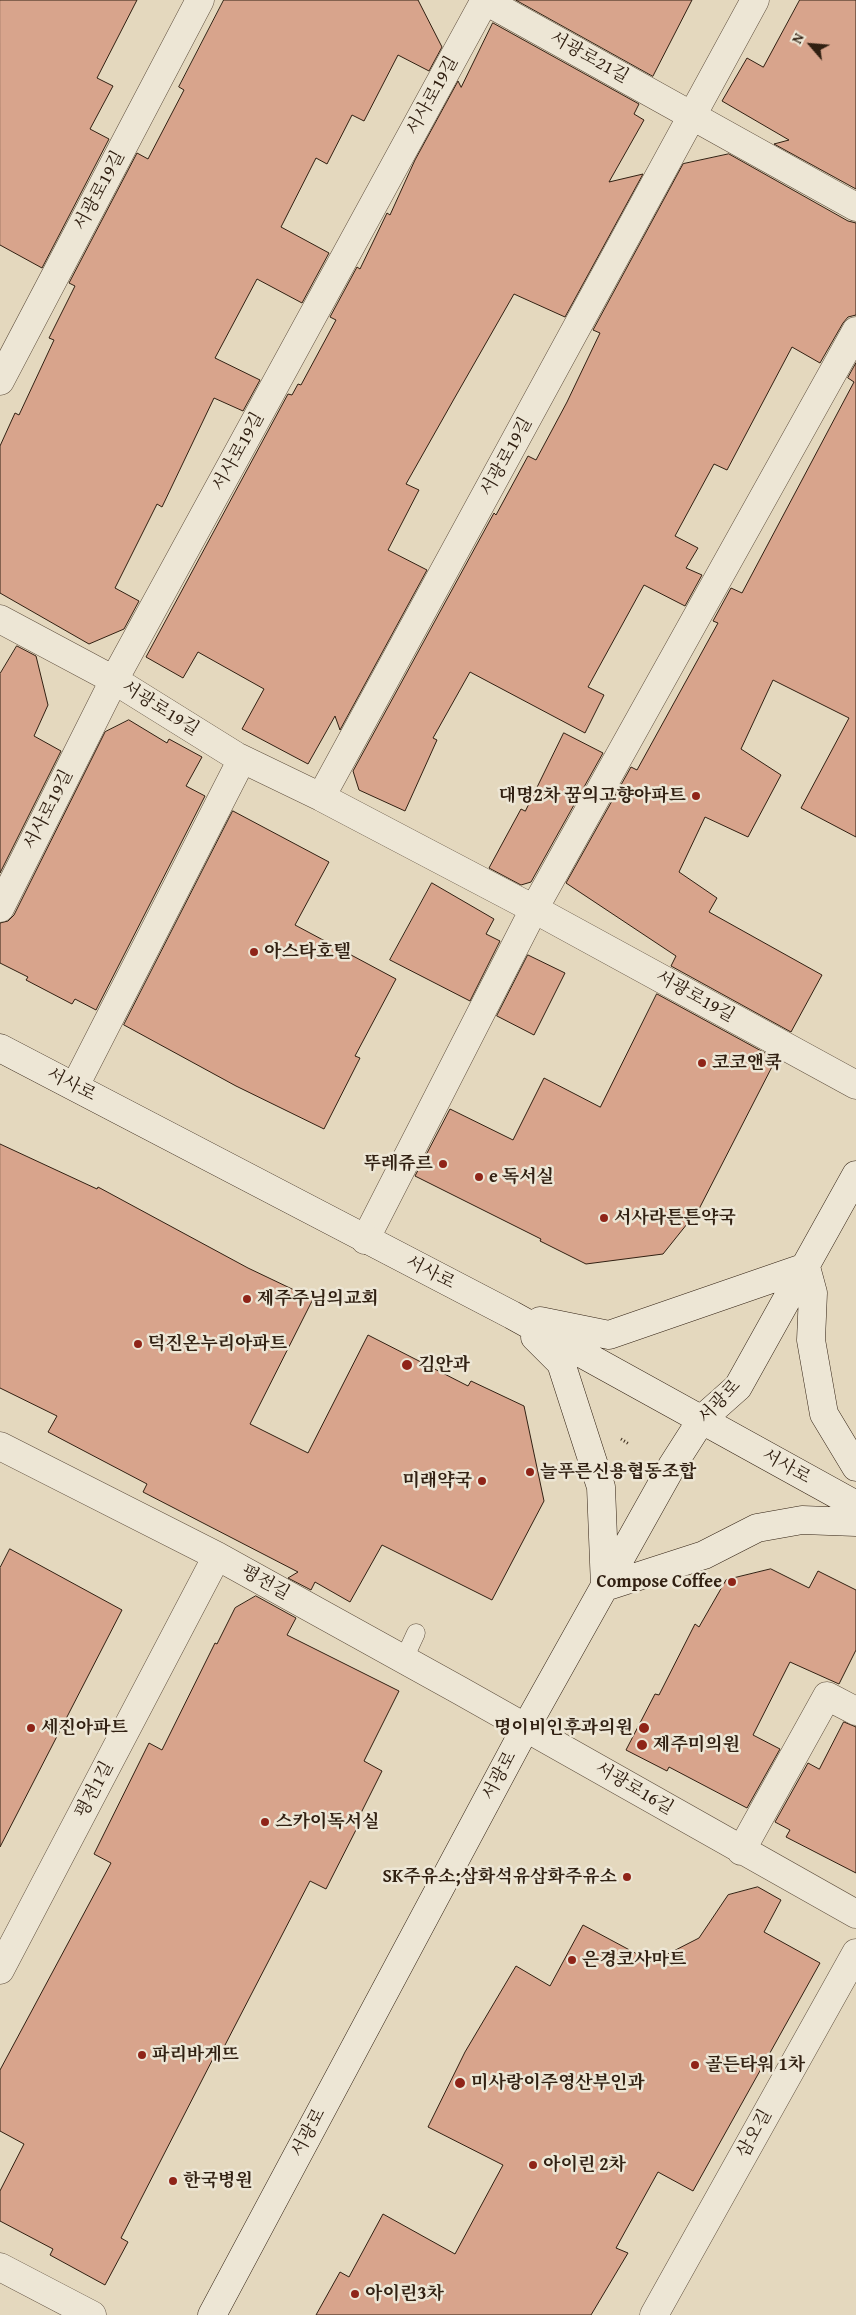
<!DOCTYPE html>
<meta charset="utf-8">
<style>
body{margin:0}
#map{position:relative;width:856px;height:2315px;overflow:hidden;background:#e4d8be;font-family:"Gentium Book Plus",serif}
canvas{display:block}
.north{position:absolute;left:786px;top:20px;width:50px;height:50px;-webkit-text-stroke:4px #ede6d5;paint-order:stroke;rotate:297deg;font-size:14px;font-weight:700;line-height:20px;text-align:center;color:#312012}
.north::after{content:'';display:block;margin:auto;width:18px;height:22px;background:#312012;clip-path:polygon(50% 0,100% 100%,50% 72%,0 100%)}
</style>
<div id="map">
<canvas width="856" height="2315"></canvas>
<div class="north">N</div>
</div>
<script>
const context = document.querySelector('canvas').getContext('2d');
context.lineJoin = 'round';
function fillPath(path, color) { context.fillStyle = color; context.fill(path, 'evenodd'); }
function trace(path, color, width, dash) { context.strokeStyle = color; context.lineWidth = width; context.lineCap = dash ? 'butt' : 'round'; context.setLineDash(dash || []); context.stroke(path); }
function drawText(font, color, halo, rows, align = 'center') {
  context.font = font + ' "Gentium Book Plus","Noto Serif KR",serif'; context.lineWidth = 5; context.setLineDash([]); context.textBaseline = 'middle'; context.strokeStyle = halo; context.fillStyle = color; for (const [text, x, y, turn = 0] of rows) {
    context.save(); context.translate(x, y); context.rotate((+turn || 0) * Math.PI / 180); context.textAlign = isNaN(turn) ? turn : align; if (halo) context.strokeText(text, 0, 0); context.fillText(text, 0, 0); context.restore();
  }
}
const building = new Path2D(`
 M0,0H137L97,78L113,86L90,129L109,139L42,268L0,245Z
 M224,0H418L442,47L429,71L398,55L364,121L352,115L327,164L316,158L281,227L329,253L302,303L257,279L215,358L260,380L243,411L214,398L162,507L157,504L115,588L139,601L124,629L89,644L0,593V446L15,413L19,415L54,340L49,338L75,286L69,283L137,153L148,159L184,90L179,87Z
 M516,0H692L653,76Z
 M800,0H856V189L774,144L789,140L722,101L747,58L763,67Z
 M493,23L639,104L634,114L644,120L609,182L643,174L565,317L514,294L454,399L406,484L419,490L388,550L427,570L340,730L335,716L308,764L242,729L264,689L198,652L183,678L146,657L288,394L292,395L298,384L301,385L336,320L330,317L357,267L360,269L387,213L390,215L415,160L458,81L461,87Z
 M729,154L848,221L856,223V315L848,317L843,323L820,363L792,347L727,470L714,464L675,536L698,548L686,568L702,575L685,606L644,585L588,687L604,695L585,733L470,672L433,738L437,740L405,811L359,790L353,771L494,513L496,515L528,456L536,460L567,402L600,333L593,330L683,164Z
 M856,363V837L801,808L849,718L773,680L741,749L781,775L748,837L705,817L679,872L717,898L709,912L822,975L791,1032L671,966L676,956L566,883L631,767L637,770L718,623L713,621L731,588L742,593L854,382L848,378Z
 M17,646L36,656L48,705L34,736L61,751L0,873V674Z
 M129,720L167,743L169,739L202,757L186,786L205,796L96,1010L75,999L72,1004L26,980L28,977L0,963V923L8,921L14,915L105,732Z
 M564,733L603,753L531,882L521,885L489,868L521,809L525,811Z
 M233,811L329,862L295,925L396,979L355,1056L360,1058L324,1129L236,1086L124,1025Z
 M432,883L494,919L486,934L500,941L470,1001L390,960Z
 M528,955L565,973L534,1035L497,1016Z
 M657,994L776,1059L699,1209L663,1254L586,1264L540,1241L541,1239L415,1176L450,1109L513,1140L544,1078L600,1107Z
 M0,1144L97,1189L98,1187L248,1268L313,1299L250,1424L308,1453L368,1335L468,1386L471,1381L524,1406L544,1501L492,1600L382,1545L350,1602L315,1582L311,1590L288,1578L298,1572L143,1492L147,1484L48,1432L57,1416L0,1388Z
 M10,1549L122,1610L0,1847V1568Z
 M771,1569L809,1588L818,1571L856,1590V1650L839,1684L790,1662L753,1735L780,1749L747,1808L669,1767L667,1771L626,1750L655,1694L659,1695L695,1624L699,1627L726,1580Z
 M256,1596L296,1618L287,1635L399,1691L364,1761L382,1771L357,1821L360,1822L326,1889L310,1881L224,2047L220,2045L121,2238L128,2242L105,2285L50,2255L53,2249L0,2221V2191L24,2144L0,2131V2070L111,1863L94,1854L149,1743L162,1750L215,1643L217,1644L235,1608Z
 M844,1722L856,1727V1873L786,1837L790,1830L775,1822L808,1763L819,1769Z
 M758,1887L781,1900L764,1932L820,1963L693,2191L658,2172L616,2248L628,2253L591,2315H316L340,2272L349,2277L383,2214L455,2254L503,2165L428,2127L465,2052L516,1966L550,1986L583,1925L652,1962L699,1938L728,1895Z`);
fillPath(building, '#d8a48c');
trace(building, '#312012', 1);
const lane = new Path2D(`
 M404,1659L416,1633`);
const street = new Path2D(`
 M484,0L856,207
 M0,381L200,0
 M0,619L114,680L236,756L321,797L534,909L856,1085
 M321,797L755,0
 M0,908L114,680L485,0
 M75,1086L242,759
 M365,1240L534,909L856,331
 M0,1446L217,1556L459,1690L856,1914
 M741,1851L827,1696L856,1711
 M0,1970L217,1556
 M0,2267L92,2315
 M654,2315L856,1953`);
const secondary = new Path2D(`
 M0,1048L512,1315L856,1505
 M540,1321L609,1335L806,1267L813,1293L811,1340L824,1414L856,1467
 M535,1337L561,1363L601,1487L605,1587L704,1555L757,1528L802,1520L856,1522
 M212,2315L526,1727L672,1466L702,1419L738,1387L856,1175`);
trace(lane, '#5e4e3d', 19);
trace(street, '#5e4e3d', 29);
trace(secondary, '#312012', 29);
trace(new Path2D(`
 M621,1439L629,1444`), '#312012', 3, [1, 2.5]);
trace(lane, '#ede6d5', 18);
trace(street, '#ede6d5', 28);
trace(secondary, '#ede6d5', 28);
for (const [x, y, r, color] of [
 [696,796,5,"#8f2418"],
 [254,952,5,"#8f2418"],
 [702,1063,5,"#8f2418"],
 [443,1164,5,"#8f2418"],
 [479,1177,5,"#8f2418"],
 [604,1218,5,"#8f2418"],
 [247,1299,5,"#8f2418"],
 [138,1344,5,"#8f2418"],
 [407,1365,6,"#8f2418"],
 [530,1472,5,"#8f2418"],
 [482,1481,5,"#8f2418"],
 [732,1582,5,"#8f2418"],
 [31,1728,5,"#8f2418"],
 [644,1728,6,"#8f2418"],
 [642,1745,6,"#8f2418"],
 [265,1822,5,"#8f2418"],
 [627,1877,5,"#8f2418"],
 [572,1960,5,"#8f2418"],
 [142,2055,5,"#8f2418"],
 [695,2065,5,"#8f2418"],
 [460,2083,6,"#8f2418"],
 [533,2165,5,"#8f2418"],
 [173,2181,5,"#8f2418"],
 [355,2294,5,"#8f2418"]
]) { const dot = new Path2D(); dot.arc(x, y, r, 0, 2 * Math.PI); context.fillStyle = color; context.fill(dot); trace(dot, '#ede6d5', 2); }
drawText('18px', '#312012', '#ede6d5', [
 ["서광로21길",589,58,29],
 ["서사로19길",433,96,-61],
 ["서광로19길",100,191,-62],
 ["서사로19길",239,452,-61],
 ["서광로19길",507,457,-61],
 ["서광로19길",160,709,32],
 ["서사로19길",49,810,-63],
 ["서광로19길",695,997,29],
 ["서사로",71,1085,27],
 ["서사로",430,1273,27],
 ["서광로",720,1402,-47],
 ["서사로",786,1467,29],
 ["평전길",265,1583,29],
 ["서광로",500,1776,-62],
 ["서광로16길",634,1789,30],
 ["평전1길",95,1790,-62],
 ["서광로",309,2133,-62],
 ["삼오길",755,2134,-61]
]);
drawText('bold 18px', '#312012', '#ede6d5', [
 ["대명2차 꿈의고향아파트",686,796,"right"],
 ["아스타호텔",264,952],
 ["코코앤쿡",712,1063],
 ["뚜레쥬르",433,1164,"right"],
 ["e 독서실",489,1177],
 ["서사라튼튼약국",614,1218],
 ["제주주님의교회",257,1299],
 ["덕진온누리아파트",148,1344],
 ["김안과",418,1365],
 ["늘푸른신용협동조합",540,1472],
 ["미래약국",472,1481,"right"],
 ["Compose Coffee",722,1582,"right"],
 ["세진아파트",41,1728],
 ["명이비인후과의원",633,1728,"right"],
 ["제주미의원",653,1745],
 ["스카이독서실",275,1822],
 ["SK주유소;삼화석유삼화주유소",617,1877,"right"],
 ["은경코사마트",582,1960],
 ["파리바게뜨",152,2055],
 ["골든타워 1차",705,2065],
 ["미사랑이주영산부인과",471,2083],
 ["아이린 2차",543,2165],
 ["한국병원",183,2181],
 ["아이린3차",365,2294]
], 'left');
</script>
